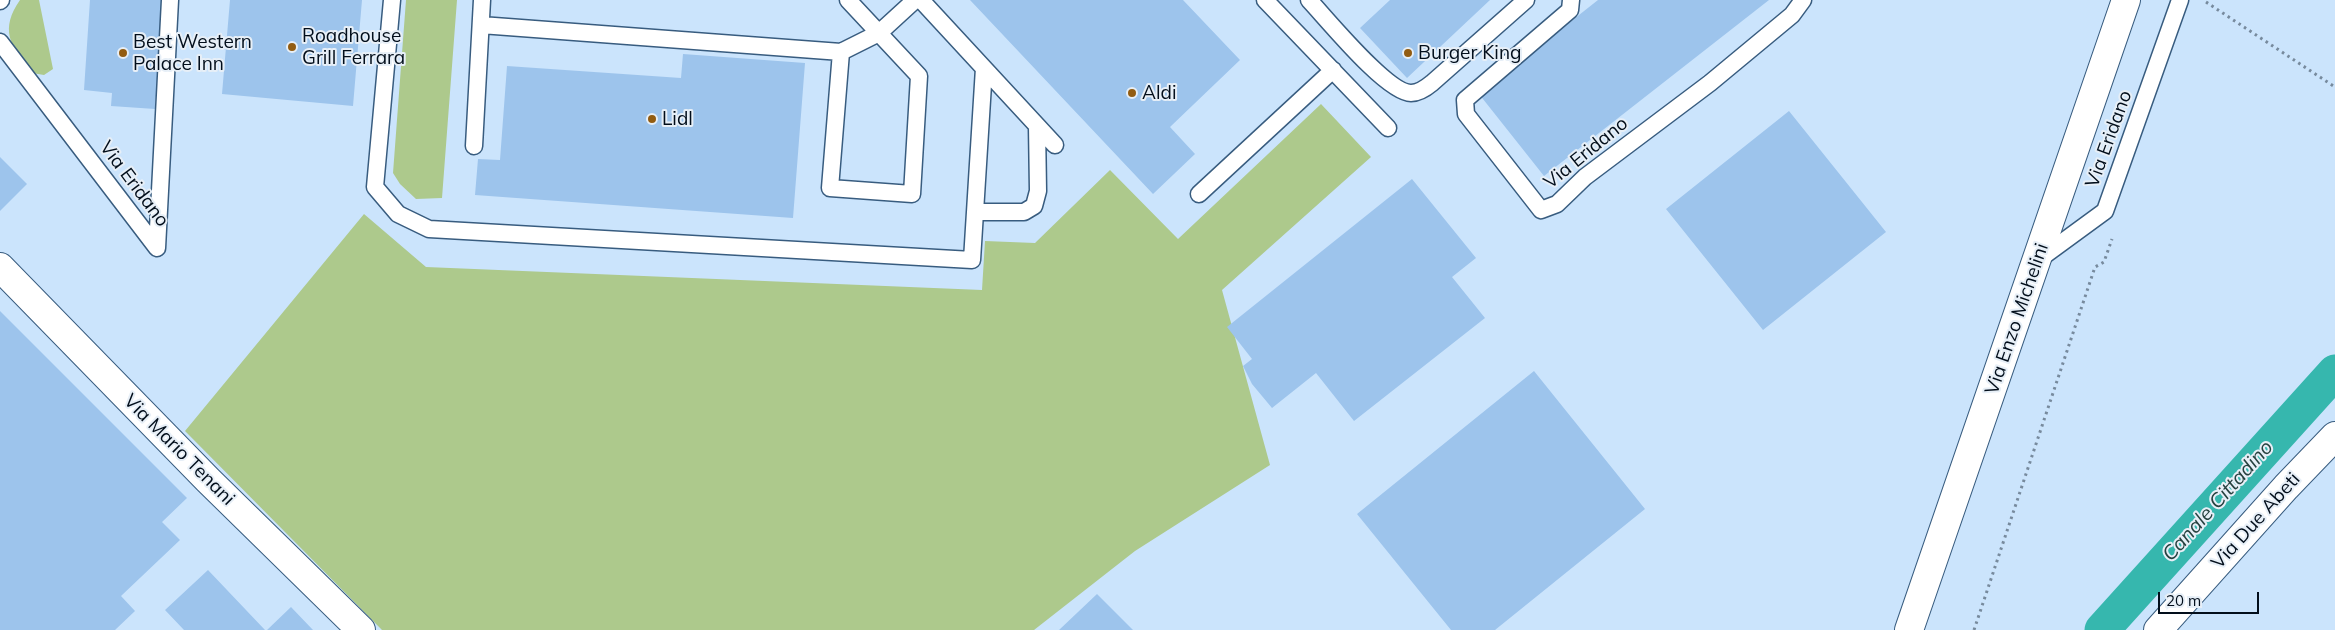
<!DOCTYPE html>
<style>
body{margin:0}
#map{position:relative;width:2335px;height:630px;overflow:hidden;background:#cbe4fc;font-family:Mulish,sans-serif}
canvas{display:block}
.scale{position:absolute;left:2158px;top:592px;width:101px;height:22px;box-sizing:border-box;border:2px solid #020e1b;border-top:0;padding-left:6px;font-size:15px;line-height:18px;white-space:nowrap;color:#020e1b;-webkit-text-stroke:4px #e7eff7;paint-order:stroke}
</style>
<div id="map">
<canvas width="2335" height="630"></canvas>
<div class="scale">20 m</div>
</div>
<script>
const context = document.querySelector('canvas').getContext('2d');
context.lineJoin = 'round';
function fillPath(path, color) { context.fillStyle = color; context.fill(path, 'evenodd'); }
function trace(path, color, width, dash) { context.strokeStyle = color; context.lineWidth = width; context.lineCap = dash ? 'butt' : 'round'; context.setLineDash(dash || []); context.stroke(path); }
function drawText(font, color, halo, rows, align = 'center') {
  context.font = font + ' Mulish,sans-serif'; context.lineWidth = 4; context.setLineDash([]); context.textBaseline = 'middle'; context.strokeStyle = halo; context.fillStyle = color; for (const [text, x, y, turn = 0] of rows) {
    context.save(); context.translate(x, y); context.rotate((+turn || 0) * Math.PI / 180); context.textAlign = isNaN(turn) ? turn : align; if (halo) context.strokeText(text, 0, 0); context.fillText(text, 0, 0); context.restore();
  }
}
fillPath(new Path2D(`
 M20,0H39L53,69L44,75L32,73C9,45 0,29 20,0Z
 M406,0H457L442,198L416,199L400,184L393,173Z
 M1321,104L1371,157L1222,290L1270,465L1135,551L1034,630H382L185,431L364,214L426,267L982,290L985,241L1035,243L1110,170L1178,239Z`), '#adc98c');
trace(new Path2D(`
 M2102,630L2335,372`), '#36b7ae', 35);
fillPath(new Path2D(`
 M90,0H163L155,109L111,106L112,93L84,90Z
 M230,0H362L353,106L222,94Z
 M970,0H1183L1240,60L1170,127L1195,154L1153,194Z
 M1390,0H1490L1407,78L1360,28Z
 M1598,0H1769L1544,176L1479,94Z
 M683,54L805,63L793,218L475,195L478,159L500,160L507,66L681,78Z
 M1789,111L1886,232L1763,330L1666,209Z
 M0,157L27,184L0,211Z
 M1412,179L1476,258L1452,277L1485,318L1354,421L1316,373L1272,408L1252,384L1243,366L1252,359L1227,327Z
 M0,311L187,498L162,522L180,540L121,596L135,611L115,630H0Z
 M1534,371L1645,509L1495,630H1451L1357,514Z
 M208,570L265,630H184L165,610Z
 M1097,594L1133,630H1059Z
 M291,607L313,630H267Z`), '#9dc4ec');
const service = new Path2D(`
 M392,0L375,187L398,214L429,229L972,260L984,68
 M848,0L919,76L912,194L830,188L841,52L879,33L915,0
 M921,0L1055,145
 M1265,0L1388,128
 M1309,0C1327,19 1387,93 1411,93C1419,93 1426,88 1432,83L1526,0
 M1571,0L1570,10L1465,100L1466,114L1541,210L1557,204L1585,177L1710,83L1792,15L1803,0
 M0,1L1,0
 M481,25L841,52
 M0,42L157,248L170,0
 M474,146L482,0
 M1199,194L1333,70
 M975,212H1024L1034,206L1038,191L1037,126
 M2038,260L2105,211L2180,0`);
const minor = new Path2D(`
 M0,267L208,480L361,630
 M2158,630L2286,487L2335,436`);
const primary = new Path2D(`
 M1909,630L2126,0`);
trace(service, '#385c7f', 19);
trace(minor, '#385c7f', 30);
trace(primary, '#385c7f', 30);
trace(new Path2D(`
 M2206,2L2335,87
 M1974,630L2095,267L2104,262L2112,239`), '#778a9d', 3, [2.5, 4]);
trace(service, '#fff', 16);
trace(minor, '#fff', 28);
trace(primary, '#fff', 28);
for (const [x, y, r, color] of [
 [292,47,5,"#925c11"],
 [123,53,5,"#925c11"],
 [1408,53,5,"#925c11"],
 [1132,93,5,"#925c11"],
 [652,119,5,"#925c11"]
]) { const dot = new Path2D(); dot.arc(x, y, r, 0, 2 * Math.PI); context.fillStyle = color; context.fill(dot); trace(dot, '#e7eff7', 2); }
drawText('19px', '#020e1b', '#e7eff7', [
 ["Roadhouse",302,36],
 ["Grill Ferrara",302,58],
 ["Best Western",133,42],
 ["Palace Inn",133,64],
 ["Burger King",1418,53],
 ["Aldi",1142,93],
 ["Lidl",662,119]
], 'left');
drawText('19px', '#020e1b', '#e7eff7', [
 ["Via Eridano",2109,139,-70],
 ["Via Eridano",1586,153,-39],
 ["Via Eridano",134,184,53],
 ["Via Enzo Michelini",2017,319,-71],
 ["Via Mario Tenani",179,450,45],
 ["Via Due Abeti",2256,521,-48]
]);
drawText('italic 20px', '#26413f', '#e7eff7', [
 ["Canale Cittadino",2218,501,-48]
]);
</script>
